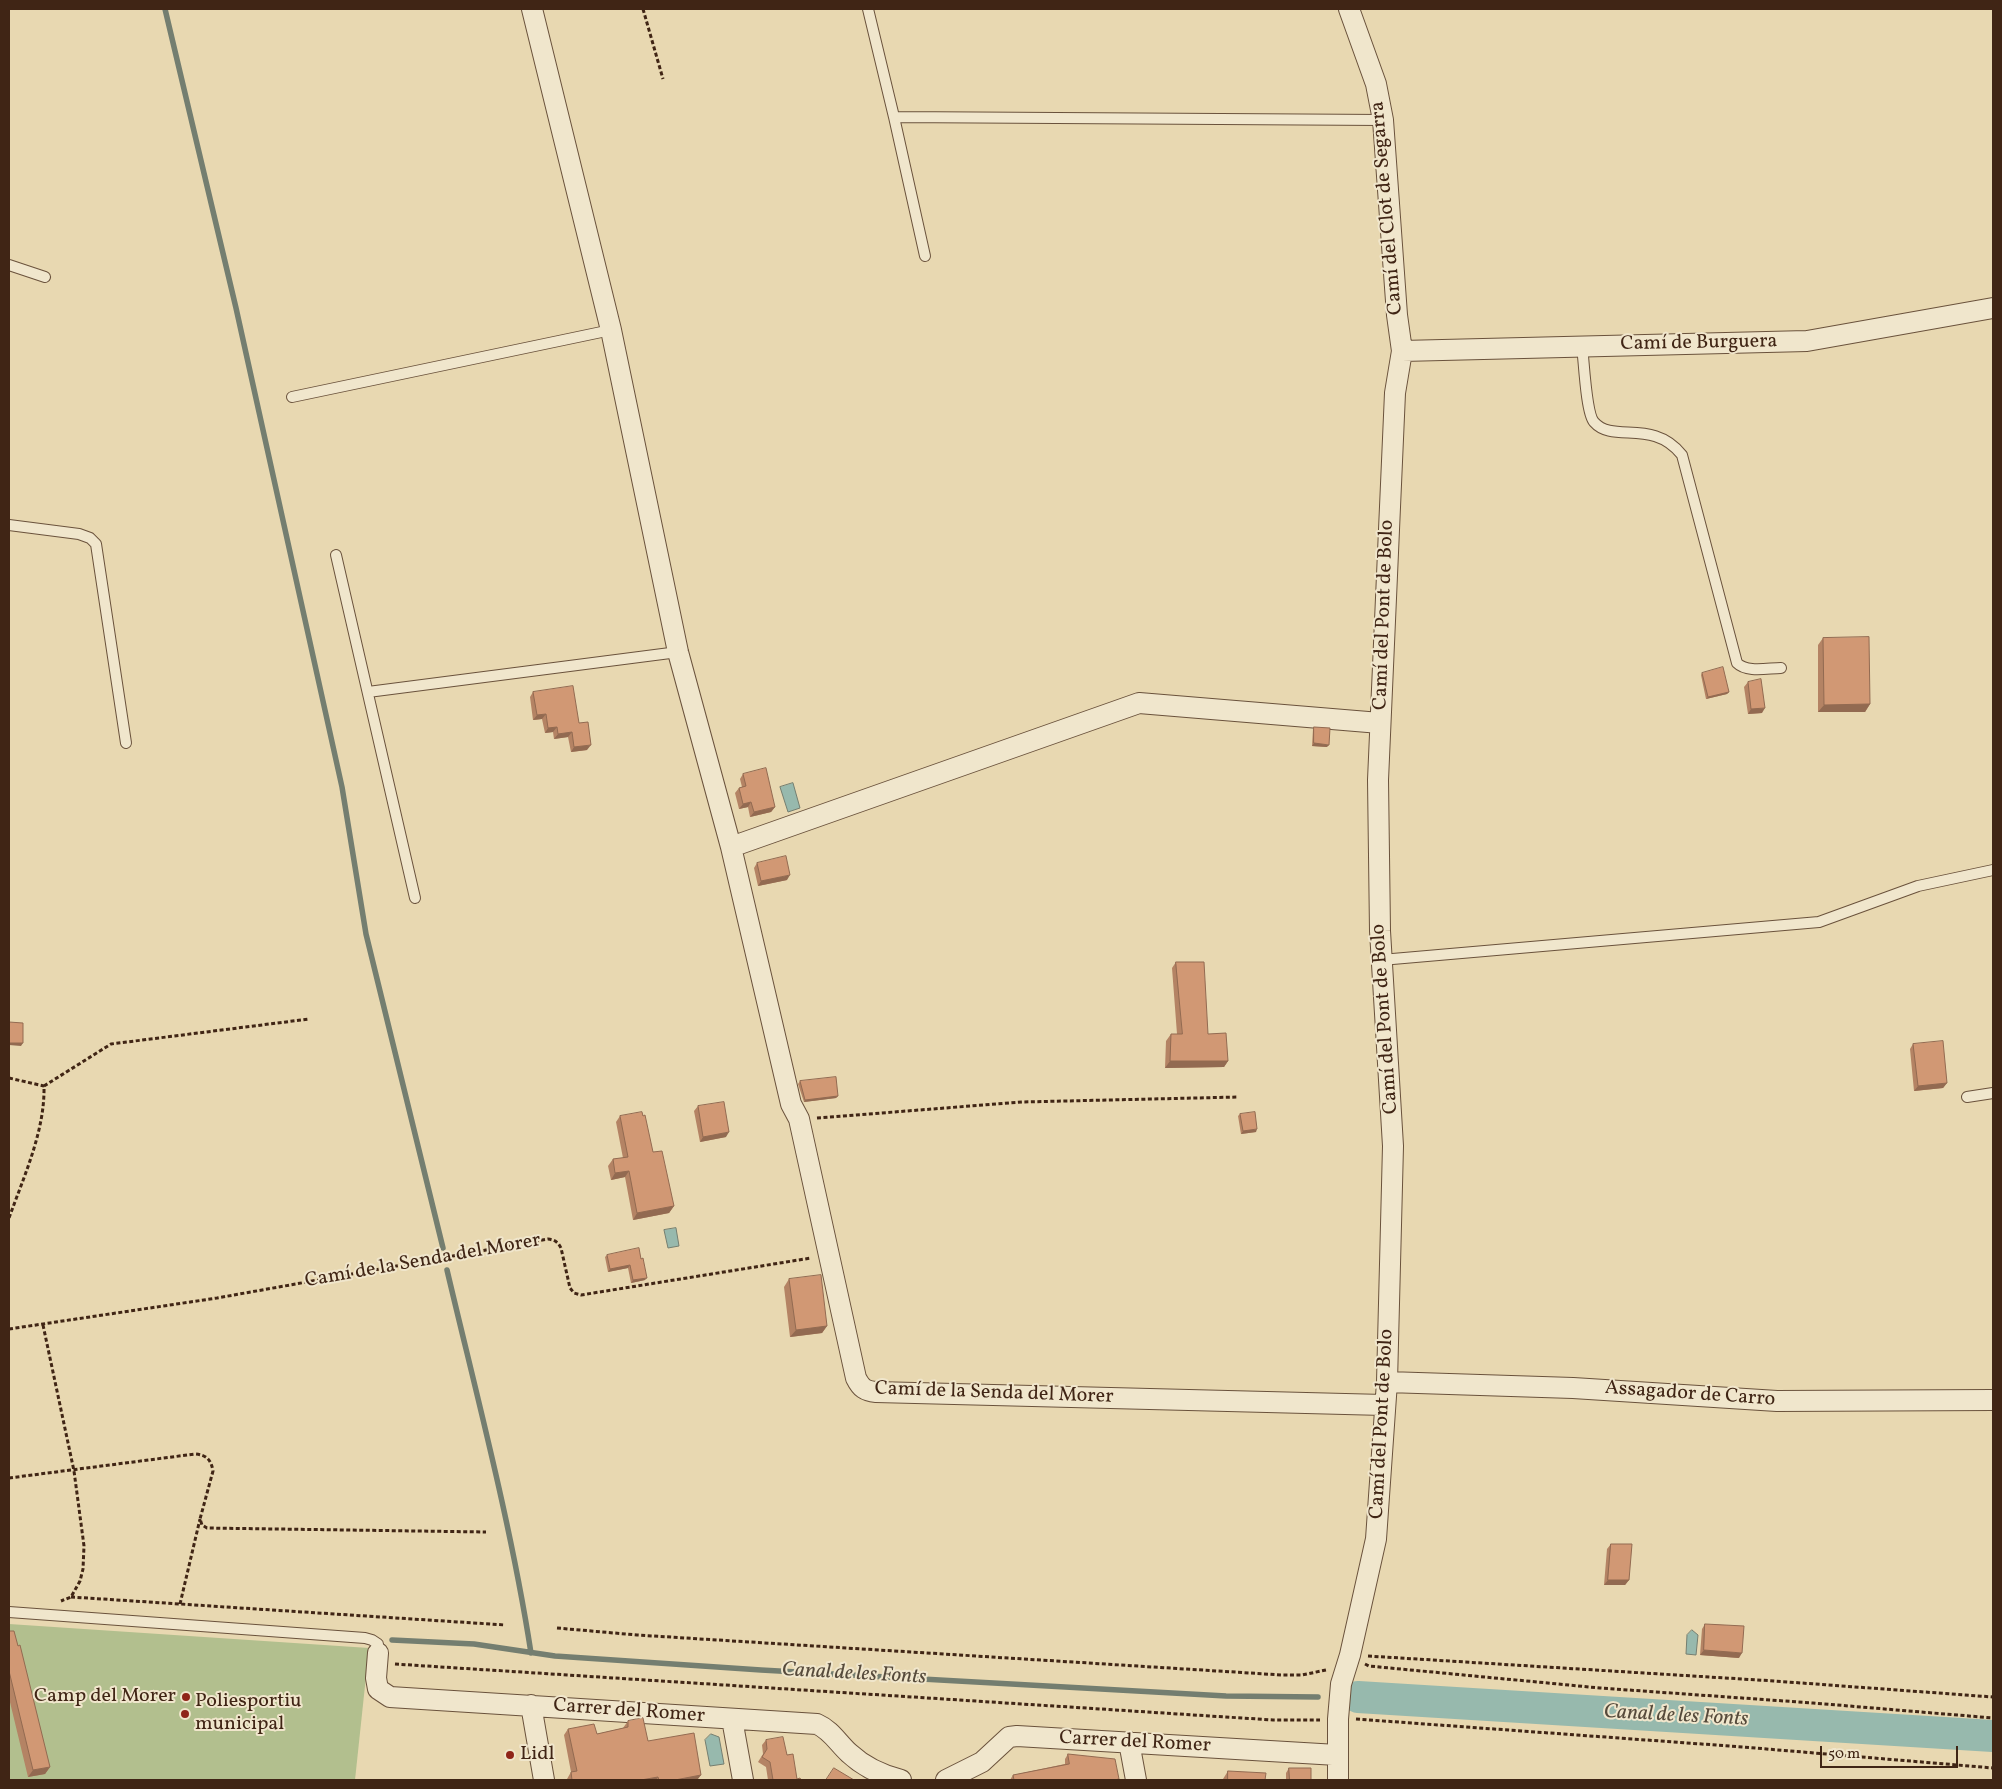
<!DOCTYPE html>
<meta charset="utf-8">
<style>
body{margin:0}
#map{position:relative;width:2002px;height:1789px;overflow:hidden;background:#e8d8b1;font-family:Vollkorn,serif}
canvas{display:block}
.frame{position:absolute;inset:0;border:10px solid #402515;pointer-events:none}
.scale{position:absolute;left:1820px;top:1746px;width:138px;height:22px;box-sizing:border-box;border:2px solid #402515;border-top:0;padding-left:6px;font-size:15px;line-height:18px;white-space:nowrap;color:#402515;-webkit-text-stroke:4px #f0e6cc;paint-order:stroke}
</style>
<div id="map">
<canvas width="2002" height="1789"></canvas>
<div class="frame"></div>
<div class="scale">50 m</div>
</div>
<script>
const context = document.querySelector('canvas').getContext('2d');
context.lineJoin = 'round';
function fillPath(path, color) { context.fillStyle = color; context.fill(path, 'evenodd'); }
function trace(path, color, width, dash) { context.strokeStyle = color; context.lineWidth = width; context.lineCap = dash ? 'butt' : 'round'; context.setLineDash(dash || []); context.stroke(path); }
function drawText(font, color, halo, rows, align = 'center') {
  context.font = font + ' Vollkorn,serif'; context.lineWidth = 4; context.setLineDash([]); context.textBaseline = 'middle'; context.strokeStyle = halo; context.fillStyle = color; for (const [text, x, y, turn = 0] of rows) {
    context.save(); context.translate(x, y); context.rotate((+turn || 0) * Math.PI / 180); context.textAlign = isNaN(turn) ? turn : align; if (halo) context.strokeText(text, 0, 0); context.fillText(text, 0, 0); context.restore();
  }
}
fillPath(new Path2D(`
 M9,1624L369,1648L355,1780H9Z`), '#b2bf8e');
const water = new Path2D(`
 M793,783L800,808L788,812L780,787Z
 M676,1228L679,1246L668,1248L664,1230Z
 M1692,1630L1698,1635L1696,1655L1686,1654L1687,1635Z
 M711,1734L719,1737L724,1764L710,1766L705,1740Z`);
fillPath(water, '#97b9ad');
trace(water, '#747e70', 1);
trace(new Path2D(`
 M165,9L236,308L342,787L366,934L443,1248
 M447,1270C477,1397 511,1524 531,1653
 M392,1640L474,1644L555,1656L761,1670L1226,1696L1318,1697`), '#747e70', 5.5);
trace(new Path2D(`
 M1358,1697L1993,1736`), '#97b9ad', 32);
const lane = new Path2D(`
 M868,9L894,117L1383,120
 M894,117L925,256
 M9,265L45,277
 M1582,346C1584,361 1586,413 1594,422C1613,444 1653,418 1682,455L1737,663C1747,673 1768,668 1781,668
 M292,397L611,330
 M9,525L79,534L90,538L96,544L126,743
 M336,555L415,898
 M368,692L678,652
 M1381,960L1819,922L1918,886L1993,870
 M1967,1097L1993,1093
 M9,1612L365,1638L372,1640L378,1644V1653`);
const street = new Path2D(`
 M532,9L611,330L678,652L731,847L791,1104L799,1119L856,1378C861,1388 865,1391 876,1392L1384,1405
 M1402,351L1807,341L1993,308
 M731,847L1139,703L1380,723
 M1387,1382L1573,1388L1777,1401L1993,1400
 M378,1653L376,1678L378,1689L390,1697L817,1724C831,1730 838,1743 849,1753C864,1767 881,1775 901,1780
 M531,1705L544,1780
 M732,1719L743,1780
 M1129,1742L1136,1780
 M946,1780L982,1762L1009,1737L1017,1736L1337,1755
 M1338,1780V1719L1341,1684L1350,1655L1376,1539L1387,1382L1393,1146L1380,931L1378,780L1395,393L1402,351L1397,315L1383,120L1376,84L1349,9`);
trace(lane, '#6a523c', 12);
trace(street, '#6a523c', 22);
trace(new Path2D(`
 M643,9L663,79
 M9,1078L44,1086C45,1131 24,1176 9,1218
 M44,1086L111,1044L309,1019
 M817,1118L1022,1102L1238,1097
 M43,1325L74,1471L84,1546L83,1569L80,1581L71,1597L61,1601
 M9,1329L217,1298L548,1239C555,1240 558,1242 561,1248L570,1288L574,1293L581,1295L811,1258
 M9,1478L195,1454C206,1455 211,1459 213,1471L200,1519L202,1525L207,1528L486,1532
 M71,1597L505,1625
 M180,1604L200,1519
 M557,1628L637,1635L1282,1675H1302L1326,1670
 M1368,1656L1774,1681L1993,1697
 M395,1664L1273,1720H1320
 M1365,1664L1369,1666L1600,1688L1813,1703L1993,1718
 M1356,1719L1743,1747L1993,1768`), '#402515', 3, [4, 2.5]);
trace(lane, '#f0e6cc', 10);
trace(street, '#f0e6cc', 20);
fillPath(new Path2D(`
 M1823,638L1870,704L1865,712H1818V645Z
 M1702,673L1729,692L1727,694L1706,699L1701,675Z
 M1748,682L1762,713L1748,714L1744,687Z
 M533,692L579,723L587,750L571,752L568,737L554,739L553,732L545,733L542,719L533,720L530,697Z
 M1314,727L1327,747L1312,746L1313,729Z
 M743,774L775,807L771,812L750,817L748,807L739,809L735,793L739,788L742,787L740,779Z
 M757,863L787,880L758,886L754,868Z
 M1176,962L1208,1034L1228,1061L1224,1067L1165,1068L1166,1041L1171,1034H1177L1172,968Z
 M1913,1044L1947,1083L1943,1088L1914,1091L1910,1049Z
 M800,1081L838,1096L836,1098L804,1102L798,1084Z
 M698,1106L726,1137L700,1142L694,1111Z
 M1240,1114L1256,1132L1241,1134L1238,1116Z
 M620,1116L653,1152L674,1206L669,1213L633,1220L625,1177L611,1180L608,1166L613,1159L623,1158L616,1122Z
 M607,1255L641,1259L645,1280L631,1283L628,1268L608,1272L605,1257Z
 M789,1279L827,1326L822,1333L790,1337L784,1287Z
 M1611,1544L1629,1580L1625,1585H1604L1607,1549Z
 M1705,1624L1739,1658L1700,1655L1702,1629Z
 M9,1631L50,1767L45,1774L28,1777L9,1698Z
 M628,1721L648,1741L701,1775L697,1780H567V1779L571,1772L564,1735L568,1729L597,1734L623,1728Z
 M766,1740L787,1755L797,1779L801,1780H768L766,1767L758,1762L763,1754L762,1745Z
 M1068,1754L1119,1779L1118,1780H1010L1013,1775L1065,1764V1759Z
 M1289,1768L1311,1780H1286V1773Z
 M1228,1771L1265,1780H1223V1779Z`), '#b48364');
fillPath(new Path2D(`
 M1729,692L1727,694L1706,699L1708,697Z
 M1870,704L1865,712H1818L1824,705Z
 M1765,708L1762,713L1748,714L1751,709Z
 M546,714L542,719L533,720L537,715Z
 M557,727L553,732L545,733L548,728Z
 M572,732L568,737L554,739L558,734Z
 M1314,743L1329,745L1327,747L1312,746Z
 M591,745L587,750L571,752L574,747Z
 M751,802L748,807L739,809L743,804Z
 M775,807L771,812L750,817L754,812Z
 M790,875L787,880L758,886L761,881Z
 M9,1043H23L21,1046L9,1045Z
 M1170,1061H1228L1224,1067L1165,1068Z
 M1947,1083L1943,1088L1914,1091L1918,1086Z
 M838,1096L836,1098L804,1102L805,1100Z
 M1257,1129L1256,1132L1241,1134L1243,1131Z
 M729,1132L726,1137L700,1142L703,1137Z
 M629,1171L625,1177L611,1180L615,1173Z
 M674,1206L669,1213L633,1220L637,1213Z
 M630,1265L628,1268L608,1272L610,1269Z
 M647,1278L645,1280L631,1283L633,1280Z
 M827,1326L822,1333L790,1337L796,1330Z
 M1608,1580H1629L1625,1585H1604Z
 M1704,1650L1742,1653L1739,1658L1700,1655Z
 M50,1767L45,1774L28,1777L33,1770Z
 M701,1775L697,1780H675Z
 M658,1777L656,1780H641Z`), '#926a51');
const building = new Path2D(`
 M1869,637L1870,704L1824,705L1823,638Z
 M1723,667L1729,692L1708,697L1702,673Z
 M1761,679L1765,708L1751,709L1748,682Z
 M573,686L579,723L588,722L591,745L574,747L572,732L558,734L557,727L548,728L546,714L537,715L533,692Z
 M1314,727L1330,728L1329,745L1314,743Z
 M766,768L775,807L754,812L751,802L743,804L739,788L746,786L743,774Z
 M786,856L790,875L761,881L757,863Z
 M1176,962H1204L1208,1034L1226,1033L1228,1061H1170L1171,1034H1182Z
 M9,1022L23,1023V1043H9Z
 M1943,1041L1947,1083L1918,1086L1913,1044Z
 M836,1077L838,1096L805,1100L800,1081Z
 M724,1102L729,1132L703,1137L698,1106Z
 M642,1112L643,1116L645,1115L653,1152L662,1151L674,1206L637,1213L629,1171L615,1173L613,1159L628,1157L620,1116Z
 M1255,1112L1257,1129L1243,1131L1240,1114Z
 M639,1248L641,1259L643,1258L647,1278L633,1280L630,1265L610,1269L607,1255Z
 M821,1275L827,1326L796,1330L789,1279Z
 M1611,1544H1632L1629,1580H1608Z
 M1705,1624L1744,1626L1742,1653L1704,1650Z
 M9,1631H14L18,1646L20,1645L50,1767L33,1770L9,1671Z
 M643,1718L648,1741L694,1733L701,1775L675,1780H659L658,1777L641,1780H572L571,1772L577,1771L568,1729L594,1724L597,1734L628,1727V1721Z
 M783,1737L787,1755L793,1754L797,1779L800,1778L801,1780H773L770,1762L762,1757L767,1749L766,1740Z
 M1068,1754L1115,1759L1119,1779L1114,1780H1014L1013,1775L1069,1764Z
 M834,1768L854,1780H826Z
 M1289,1768H1311V1780H1290Z
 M1228,1771L1266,1773L1265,1780H1228Z`);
fillPath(building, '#d19874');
trace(building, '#926a51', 1);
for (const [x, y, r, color] of [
 [186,1697,5,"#8f2418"],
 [185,1714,5,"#8f2418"],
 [510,1755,5,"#8f2418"]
]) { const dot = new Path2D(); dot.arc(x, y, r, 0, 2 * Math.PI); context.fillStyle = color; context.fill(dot); trace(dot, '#f0e6cc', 2); }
drawText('20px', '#402515', '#f0e6cc', [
 ["Camí del Clot de Segarra",1388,208,-95],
 ["Camí de Burguera",1699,344,-1],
 ["Camí del Pont de Bolo",1385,615,-88],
 ["Camí del Pont de Bolo",1386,1019,-94],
 ["Camí de la Senda del Morer",423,1262,-10],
 ["Camí de la Senda del Morer",994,1394,2],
 ["Assagador de Carro",1690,1395,4],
 ["Camí del Pont de Bolo",1383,1424,-87],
 ["Carrer del Romer",629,1712,4],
 ["Carrer del Romer",1135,1743,3]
]);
drawText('20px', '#402515', '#f0e6cc', [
 ["Camp del Morer",176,1697,"right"],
 ["Poliesportiu",195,1702],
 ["municipal",195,1725],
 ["Lidl",520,1755]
], 'left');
drawText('italic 21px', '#564a3b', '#f0e6cc', [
 ["Canal de les Fonts",854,1675,3],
 ["Canal de les Fonts",1676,1717,3]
]);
</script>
